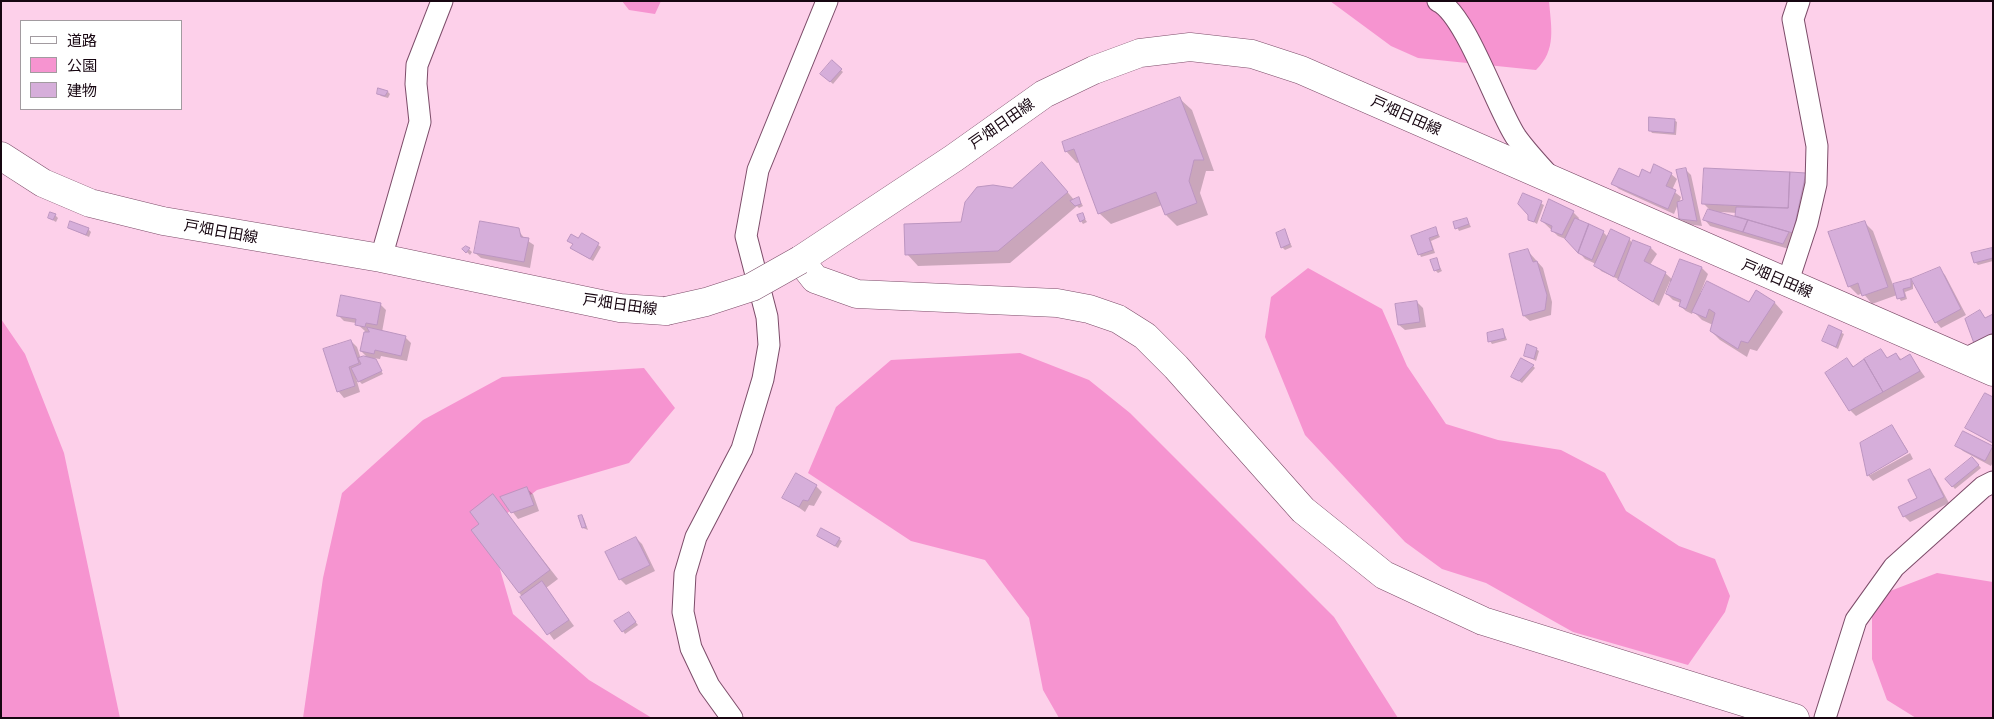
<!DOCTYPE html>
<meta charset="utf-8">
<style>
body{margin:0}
#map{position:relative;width:1994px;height:719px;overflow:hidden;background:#fdd0ea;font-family:Raleway,"Noto Sans JP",sans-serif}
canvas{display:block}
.frame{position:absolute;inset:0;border:2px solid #170611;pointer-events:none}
.legend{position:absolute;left:20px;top:20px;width:162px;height:90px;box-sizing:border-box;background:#fff;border:1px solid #a29ba0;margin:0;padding:6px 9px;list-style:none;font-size:15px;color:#170611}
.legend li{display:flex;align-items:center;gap:10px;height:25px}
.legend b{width:25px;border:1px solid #a29ba0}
</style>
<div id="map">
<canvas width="1994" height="719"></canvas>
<div class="frame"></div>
<ul class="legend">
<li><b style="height:6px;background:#fff"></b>道路</li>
<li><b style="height:14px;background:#f694d0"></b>公園</li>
<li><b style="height:14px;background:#d6aeda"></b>建物</li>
</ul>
</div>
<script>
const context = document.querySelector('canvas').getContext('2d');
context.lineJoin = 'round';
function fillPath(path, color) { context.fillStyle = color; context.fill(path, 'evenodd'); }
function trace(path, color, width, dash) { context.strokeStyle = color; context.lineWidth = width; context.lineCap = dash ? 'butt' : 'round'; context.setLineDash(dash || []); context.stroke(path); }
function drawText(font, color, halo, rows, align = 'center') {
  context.font = font + ' Raleway,"Noto Sans JP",sans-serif'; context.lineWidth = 4.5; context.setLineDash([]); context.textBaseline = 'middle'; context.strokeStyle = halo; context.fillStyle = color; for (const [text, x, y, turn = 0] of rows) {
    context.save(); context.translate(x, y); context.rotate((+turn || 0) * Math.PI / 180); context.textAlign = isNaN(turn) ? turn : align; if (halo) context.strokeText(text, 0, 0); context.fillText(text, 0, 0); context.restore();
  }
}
fillPath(new Path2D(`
 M622,1H661L655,14L629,10Z
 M1330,1H1549C1551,27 1557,50 1536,70L1418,58L1391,46Z
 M1308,268L1382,309L1407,366L1446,424L1498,440L1561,450L1605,473L1626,511L1679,546L1715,559L1730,596L1725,612L1688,665L1573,632L1486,583L1442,569L1405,542L1305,435L1265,337L1271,297Z
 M1,319L25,354L64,453L120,718H1Z
 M1020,353L1089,380L1130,413L1334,617L1398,718H1059L1043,690L1029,618L985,560L911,541L808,473L836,407L891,360Z
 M644,368L675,408L629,463L537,490L488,528L513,614L589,680L652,718H303L323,578L342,493L423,420L502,377Z
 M1937,573L1993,582V718H1916L1887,700L1872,659V598Z`), '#f694d0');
fillPath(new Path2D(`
 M832,62L843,72L833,84L824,76Z
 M379,90L388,92L390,94L388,98L381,96L378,93Z
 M1180,99L1192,110L1214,171H1206L1200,193L1208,215L1177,226L1166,215L1162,205L1111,224L1099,213L1080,162L1077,163L1066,151Z
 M1674,120L1677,122L1676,135L1652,133L1650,130Z
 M1685,169L1691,175L1702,226L1686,224L1680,218L1678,204L1674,214L1619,189L1613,184L1651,175L1671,174L1677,179L1672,190L1681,197L1679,203L1685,201Z
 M1806,174L1812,180L1789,249L1710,226L1705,220L1709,209L1703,203ZM1721,212L1737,213L1736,218L1720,213Z
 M1053,175L1075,201L1079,199L1083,206L1079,208L1077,206L1010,263L918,266L907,254L962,223L1012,189Z
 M1524,195L1544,205L1537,224L1529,219Z
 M1573,212L1579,218L1578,220L1603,232L1609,238L1629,239L1633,244L1634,242L1651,248L1657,254L1650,265L1665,273L1673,280L1680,260L1702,268L1708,274L1700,294L1749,304L1756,292L1775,303L1783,312L1757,351L1750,349L1747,357L1720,340L1711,331L1713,325L1702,320L1693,311L1692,314L1686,311L1680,306L1681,303L1673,300L1667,294L1672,282L1670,281L1659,306L1620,280L1601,271L1596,264L1585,259L1568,240L1558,236L1542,221Z
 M1082,214L1087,222L1083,224L1081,221Z
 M55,215L58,218L56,222L49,218Z
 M1467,219L1471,227L1459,231L1455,223Z
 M1864,222L1873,231L1893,285L1911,280L1913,283V289L1905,292L1907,299L1901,301L1897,295L1872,304L1863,293L1858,295L1849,286Z
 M69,228L88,229L91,232L89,237Z
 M1435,228L1440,237L1431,241L1435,253L1421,257L1412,236Z
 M518,230L525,239L534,245L530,268L481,258L475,253Z
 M1285,231L1292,247L1285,250L1282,247Z
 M582,234L601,247L593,261L574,250Z
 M466,247L472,252L470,255L464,249Z
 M1527,250L1543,268L1552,302L1551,315L1530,321L1524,316Z
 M1991,250L1993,261L1978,265L1975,262Z
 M1436,259L1442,271L1438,273L1435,270Z
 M1939,269L1945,275L1966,315L1941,328L1936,322Z
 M1417,302L1423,308L1426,327L1405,330L1399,325Z
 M380,304L386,310L382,332L405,337L411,343L407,361L381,356L380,359L373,358L383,374L362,384L356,378L360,392L344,398L339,392L324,350L351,341L357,347L361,359L366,356L361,351L365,331L356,323L344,321L338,315Z
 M1829,327L1844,334L1838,349L1823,341Z
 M1503,330L1507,340L1492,344L1490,341Z
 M1536,349L1539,351L1536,361L1526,355Z
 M1881,351L1888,359L1896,354L1902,360L1910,356L1925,377L1856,416L1850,410L1847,360L1854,367Z
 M1533,366L1535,368L1522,383L1513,377Z
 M1993,398V444L1967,428Z
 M1892,426L1908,451L1870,472V475L1910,453L1913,459L1873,481L1868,475Z
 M1957,445L1992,448L1993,462L1991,466L1963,451Z
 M1972,458L1981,468L1955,489L1947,479Z
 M1929,471L1935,477L1949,503L1910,522L1904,516L1918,499Z
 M816,486L822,492L814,506L809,505L805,512L784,497Z
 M527,489L533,494L539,511L518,519L502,498Z
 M493,496L558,579L546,588L574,626L554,640L473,530L481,524Z
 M582,516L584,519L588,530L583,528L580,517Z
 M818,536L839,539L842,541L838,548Z
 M636,538L642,544L655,571L626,585L620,579Z
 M631,616L638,625L625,634L623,631Z`), '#0003');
const building = new Path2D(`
 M832,60L842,69L830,82L820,74Z
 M378,88L388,91L385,96L377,94Z
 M1180,97L1204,160H1194L1189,181L1197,203L1165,215L1156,192L1098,214L1074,149L1065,152L1062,142Z
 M1649,117L1675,119L1674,133L1649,131Z
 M1042,162L1068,192L998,251L905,255L904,224L961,222L965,202L977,187L993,185L1012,188Z
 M1654,164L1672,173L1666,186L1676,190L1668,209L1611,184L1619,168L1639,177L1642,169L1650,173Z
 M1686,168L1697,221L1679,219L1677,202L1683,200L1676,170Z
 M1704,168L1790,172L1788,208L1702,204Z
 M1790,172L1806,173L1793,233L1735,216L1736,207L1788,208Z
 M1523,193L1542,201L1534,222L1528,220V215L1518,204Z
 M1079,197L1081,204L1075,206L1070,201Z
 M1549,199L1574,211L1562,235L1551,231L1552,226L1541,221Z
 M1708,209L1748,220L1743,232L1703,220Z
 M50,212L56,214L53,220L48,218Z
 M1083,213L1085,219L1080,222L1077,215Z
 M1467,218L1469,224L1455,229L1453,222Z
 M1575,218L1589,224L1578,253L1565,239Z
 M1748,220L1789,232L1783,244L1743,232Z
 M70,221L89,228L86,235L68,228Z
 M480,221L519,228L521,237L529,238L524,262L474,253Z
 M1865,221L1888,287L1862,296L1858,283L1848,287L1828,232Z
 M1589,224L1604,231L1592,260L1578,253Z
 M1436,227L1438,235L1429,238L1433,250L1418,255L1411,236Z
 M1285,229L1290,244L1281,248L1276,233Z
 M1611,229L1630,238L1614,277L1594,266Z
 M582,233L599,243L590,259L570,248L573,244L567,241L571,234L578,238Z
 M1633,240L1651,247L1644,261L1666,272L1653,302L1618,280Z
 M466,246L470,248L466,253L462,249Z
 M1992,248L1993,258L1974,263L1971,253Z
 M1528,249L1533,262L1537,261L1547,295L1545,310L1523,316L1509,254Z
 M1437,258L1440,269L1434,271L1430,260Z
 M1680,259L1702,267L1686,309L1679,306L1681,300L1666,294Z
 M1940,267L1961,309L1935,323L1911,279Z
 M1911,279V287L1903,289L1905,297L1897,299L1893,284Z
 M1707,281L1749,302L1756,290L1775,302L1748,343L1741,341L1738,349L1710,331L1715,313L1709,309L1706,318L1692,312Z
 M341,295L381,303L377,325L366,323L365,327L355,325L356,319L337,316Z
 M1417,301L1420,322L1398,325L1395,304Z
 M1980,310L1985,318L1993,314V337L1975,346L1965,319Z
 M1829,325L1842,331L1836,347L1822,341Z
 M367,327L406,336L401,356L375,350L374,354L360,351L364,332H369Z
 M1503,329L1505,338L1488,342L1487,333Z
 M351,340L359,363L349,367L355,386L337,392L323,349Z
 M1527,344L1537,348L1534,359L1524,356Z
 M1881,349L1887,358L1896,353L1900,360L1910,354L1920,371L1883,392L1864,359Z
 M364,356L376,359L382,371L358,382L351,368L361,364L358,358Z
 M1521,358L1534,365L1519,381L1511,377Z
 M1847,358L1853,367L1864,359L1883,392L1849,411L1825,373Z
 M1985,393L1993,397V443L1965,428Z
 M1892,425L1908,452L1867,476L1860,443Z
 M1963,431L1993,446L1985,461L1955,446Z
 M1972,457L1979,465L1952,487L1945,479Z
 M1930,469L1944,497L1903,517L1898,507L1917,498L1908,480Z
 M796,473L817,485L808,501L803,500L799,507L782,498Z
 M527,487L534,505L511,513L500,497Z
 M493,494L550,570L519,593L471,530L479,524L470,512Z
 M582,515L586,527L582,528L578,516Z
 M821,528L840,538L835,546L817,536Z
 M636,537L650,565L619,580L605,552Z
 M542,581L569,620L547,635L520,597Z
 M629,612L636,622L622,632L614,621Z`);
fillPath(building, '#d6aeda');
trace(building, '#bc95c0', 1);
const street = new Path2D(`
 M1438,1C1466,14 1497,109 1516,137C1526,151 1539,165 1551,178
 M381,258L420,122L416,84L417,65L442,1
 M1787,284L1807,223L1816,184L1817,146L1793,19L1799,1
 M1963,360L1993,345
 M732,718L709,686L691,648L683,612L685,574L696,537L742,449L763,379L769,345L767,317L746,236L758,170L827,1
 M1825,718L1856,620L1894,567L1983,487L1993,482`);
const secondary = new Path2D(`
 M1,156L43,183L90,203L163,221L381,258L620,308L666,311
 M1795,718L1483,621L1384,575L1303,510L1176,367L1145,336L1118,319L1089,309L1057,303L857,294L815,279L800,260L954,158L1044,94L1094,70L1140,53L1190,47L1252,54L1301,70L1993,372`);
trace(street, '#7c4c69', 23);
trace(secondary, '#7c4c69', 29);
trace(street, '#fff', 21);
trace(secondary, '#fff', 28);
const secondaryBridge = new Path2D(`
 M666,311L706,302L752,287L800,260`);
trace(secondaryBridge, '#7c4c69', 29, []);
trace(secondaryBridge, '#fff', 28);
drawText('15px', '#170611', '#fff', [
 ["戸畑日田線",1406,116,24],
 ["戸畑日田線",1002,124,-35],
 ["戸畑日田線",221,232,10],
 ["戸畑日田線",1777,279,23],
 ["戸畑日田線",620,305,8]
]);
</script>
